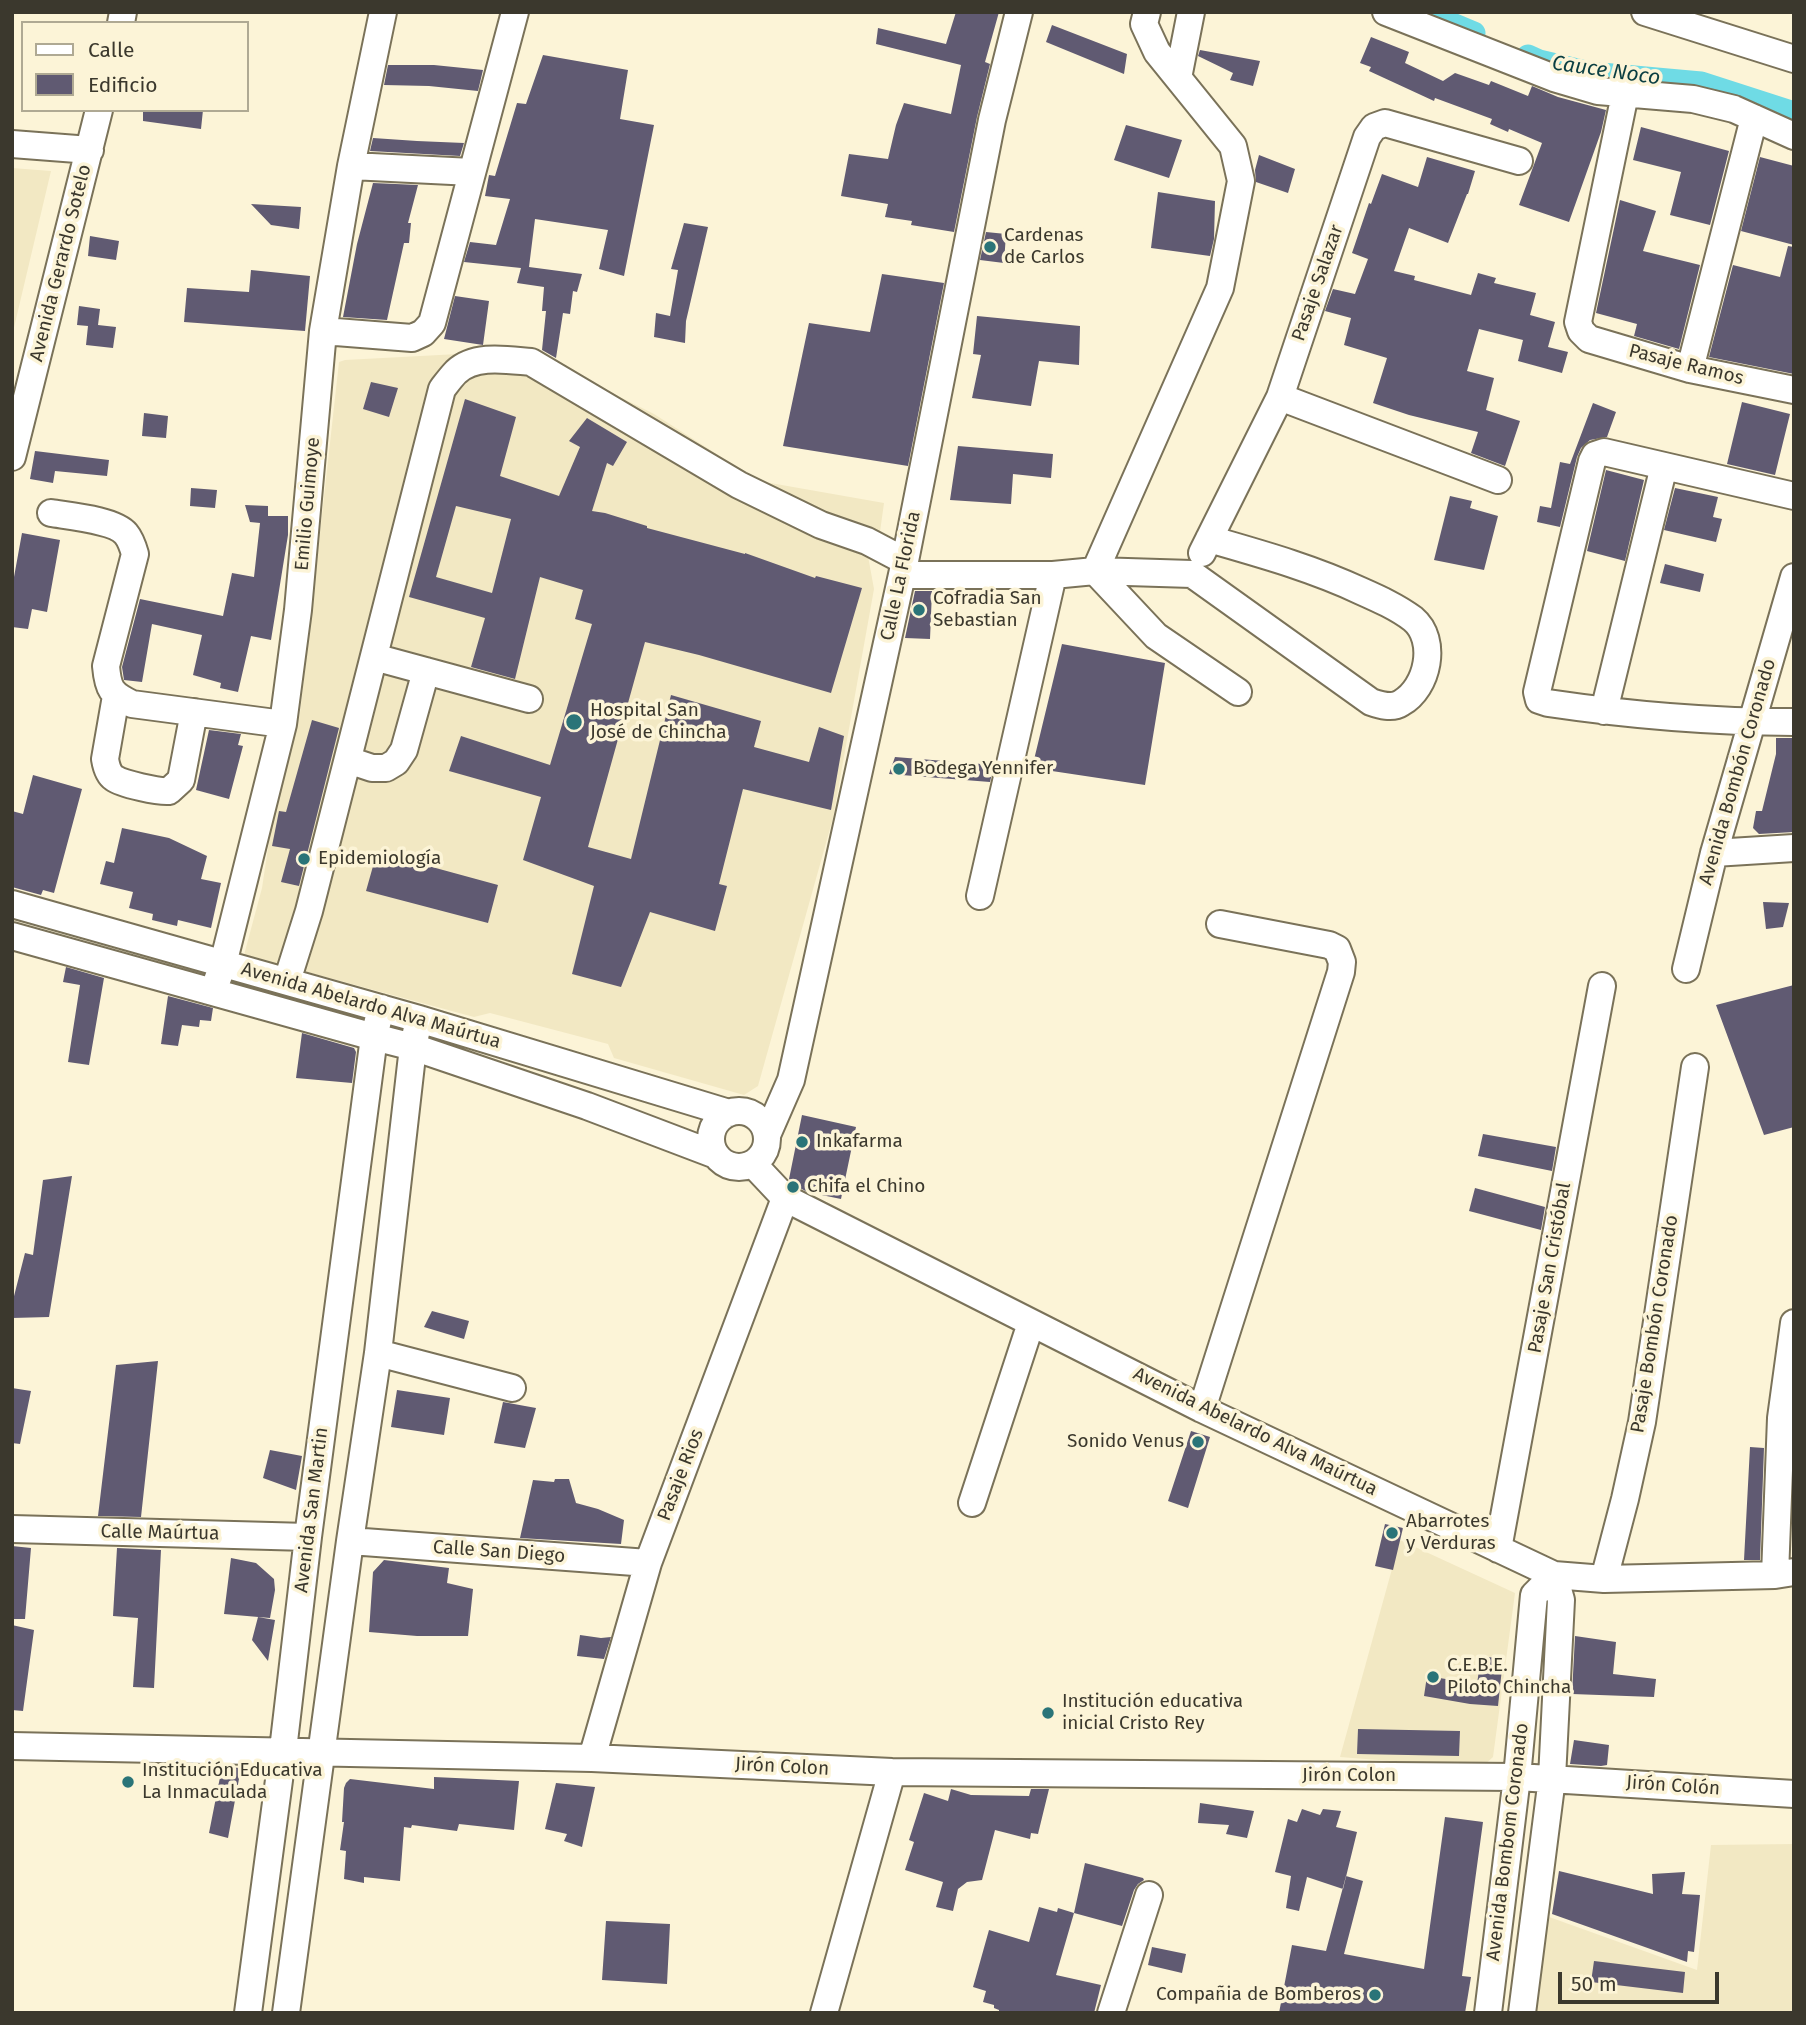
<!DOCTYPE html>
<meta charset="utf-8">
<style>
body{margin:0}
#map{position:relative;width:1806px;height:2025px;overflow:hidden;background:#fcf4d7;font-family:"Fira Sans",sans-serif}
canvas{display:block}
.frame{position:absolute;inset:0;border:14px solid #3b382d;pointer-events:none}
.legend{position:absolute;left:21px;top:21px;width:228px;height:91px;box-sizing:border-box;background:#fcf4d7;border:2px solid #afa993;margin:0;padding:9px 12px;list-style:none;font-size:21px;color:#3b382d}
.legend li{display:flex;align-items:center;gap:14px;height:35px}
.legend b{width:35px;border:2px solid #afa993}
.scale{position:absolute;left:1558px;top:1972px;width:161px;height:32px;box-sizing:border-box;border:4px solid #3b382d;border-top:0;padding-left:9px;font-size:21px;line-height:24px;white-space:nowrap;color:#3b382d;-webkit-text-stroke:5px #fcf4d7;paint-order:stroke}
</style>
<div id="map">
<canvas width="1806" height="2025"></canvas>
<div class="frame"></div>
<ul class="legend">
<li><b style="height:9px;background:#fff"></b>Calle</li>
<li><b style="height:19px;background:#605a72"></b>Edificio</li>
</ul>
<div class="scale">50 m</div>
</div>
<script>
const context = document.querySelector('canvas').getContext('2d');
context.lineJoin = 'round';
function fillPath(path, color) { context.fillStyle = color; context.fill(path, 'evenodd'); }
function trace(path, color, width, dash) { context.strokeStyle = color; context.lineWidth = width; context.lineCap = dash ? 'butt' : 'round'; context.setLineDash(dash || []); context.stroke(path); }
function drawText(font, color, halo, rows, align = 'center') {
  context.font = font + ' "Fira Sans",sans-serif'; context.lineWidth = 7; context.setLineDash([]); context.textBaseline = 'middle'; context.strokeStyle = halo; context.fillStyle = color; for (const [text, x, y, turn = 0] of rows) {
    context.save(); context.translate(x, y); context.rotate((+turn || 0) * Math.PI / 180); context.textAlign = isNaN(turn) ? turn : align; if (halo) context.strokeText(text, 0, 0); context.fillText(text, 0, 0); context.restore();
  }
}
fillPath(new Path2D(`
 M12,168L51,171L12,336Z
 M515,351L556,365L654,414L759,481L884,503L879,539L868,556L874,589L833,818L758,1086L744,1095L614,1058L608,1044L490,1013L474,1017L244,955L262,888L273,815L300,713L339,362L345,360Z
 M1400,1540L1515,1593L1493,1757L1481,1768L1340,1757Z
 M1794,1844V2013H1526L1538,1913L1697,1970L1711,1845Z`), '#f2e8c3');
trace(new Path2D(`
 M1424,12L1474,33
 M1528,56L1539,61L1590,73L1701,83L1794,113`), '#6fdbe5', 23);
fillPath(new Path2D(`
 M956,12H999L985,62L990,64L977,117L954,232L911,225L912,221L885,217L888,204L841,196L849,154L888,159L896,125L904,103L951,114L961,65L876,44L878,28L946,44Z
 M1052,25L1127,54L1124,74L1046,42Z
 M1371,37L1409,52L1405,63L1443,81L1455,73L1489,85L1491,81L1528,96L1532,86L1558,97L1606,110L1601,132L1569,222L1519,205L1542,143L1509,129L1508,132L1490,124L1492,119L1435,98L1434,101L1369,71L1371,67L1360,63Z
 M1200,50L1260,61L1253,86L1230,80L1233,73L1198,56Z
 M543,55L628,70L620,119L654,125L624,276L599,269L608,230L535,219L529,267L582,274L577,292L573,291L570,314L563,313L556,358L542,350L546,311H542L544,287L517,283L521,268L464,262L470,242L496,245L510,199L485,196L489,175L495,176L517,103L526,104Z
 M388,65H434L483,70L478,91L429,86L384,85Z
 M143,110H203L201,129L143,121Z
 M1126,125L1182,140L1169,178L1114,160Z
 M1641,127L1729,151L1710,225L1670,215L1681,172L1633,160Z
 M373,138L417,141L464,143L460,156L370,151Z
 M1259,155L1295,169L1288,193L1256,182L1255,170Z
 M1427,157L1475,171L1468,194H1467L1448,243L1409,228L1394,271L1415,276L1414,280L1471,295L1478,273L1496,278L1494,283L1536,293L1530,315L1555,322L1548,347L1568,352L1562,373L1518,361L1523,340L1479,329L1467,371L1494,378L1486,410L1520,421L1505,466L1471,453L1478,432L1409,415L1373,403L1387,358L1344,345L1351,318L1325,311L1333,289L1355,294L1368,259L1352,253L1369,203L1371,204L1382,174L1418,187Z
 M1760,157L1794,166V245L1741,231Z
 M373,183L418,185L408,223H411L409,243H404L387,320L343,317L357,244Z
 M1158,192L1215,201L1214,239L1210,256L1151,248Z
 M1620,200L1656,211L1643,251L1700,265L1679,349L1634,336L1637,324L1596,313Z
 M251,204L301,207L299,229L271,225Z
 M684,223L708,227L686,321L685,343L654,337L656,313L670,316L678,270L671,269Z
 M986,232L1006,234L1004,263L980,260Z
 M90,236L119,241L116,260L88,256Z
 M1788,246L1794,247V374L1709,357L1733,265L1780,277Z
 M251,270L310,276L305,331L184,322L187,288L249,292Z
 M882,274L944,283L908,466L783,446L809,323L870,332Z
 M455,296L489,301L483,345L444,339Z
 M79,306L100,309L98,325L116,327L113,348L86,345L88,326L77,325Z
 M977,316L1080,326L1079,365L1039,361L1031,406L972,398L981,355L973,354Z
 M371,382L398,388L389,417L363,409Z
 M465,399L516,417L500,476L559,496L580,447L569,441L587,418L627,442L613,466L607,463L592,511L605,513L647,526V528L745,554V553L815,578L816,576L862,588L831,693L699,655L645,642L588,847L631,859L671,695L761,721L754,747L809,762L819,727L844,736L831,810L743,789L719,884L727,886L715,931L650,912L621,987L572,974L594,886L523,860L541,797L449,771L461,736L550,765L592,624L575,619L583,590L540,577L515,679L471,667L485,618L409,597ZM456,506L511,519L492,593L436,577Z
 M1742,402L1790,414L1775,475L1727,464Z
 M1593,403L1616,412L1607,437L1590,440L1581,448L1577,457L1560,527L1537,522L1540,506L1551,508L1560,462L1570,464Z
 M144,413L168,416L166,438L142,436Z
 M958,446L1053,454L1051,478L1013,474L1011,504L950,500Z
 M35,451L109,460L107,476L55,471L53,483L30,479Z
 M1606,470L1644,480L1625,561L1587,551Z
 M191,488L217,490L215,508L190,506Z
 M1675,488L1718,497L1713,517L1722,519L1716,542L1664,530Z
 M1450,496L1472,501L1470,508L1498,516L1484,570L1434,560Z
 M245,505L268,506V516H288V535L271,640L251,636L238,692L220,688L221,683L193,675L202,635L152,624L142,682L124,680L122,667L140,599L223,616L232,573L254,577L260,523L250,522Z
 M22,533L60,540L47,612L32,609L28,629L12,627V588Z
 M1665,564L1704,574L1700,592L1660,583Z
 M915,591H932L930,639L905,638Z
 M1062,644L1165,663L1145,785L1032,768Z
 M312,720L339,728L299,886L281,882L290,849L272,846L279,811L286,812Z
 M209,730L241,734L238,745L243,746L229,799L196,790Z
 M1776,738H1794V832L1759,834L1753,828L1756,811H1762L1776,754Z
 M895,757L994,765L990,782L889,774Z
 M33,775L82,789L54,893L43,890L41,895L12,887V811L23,814Z
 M122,828L169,838L207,856L201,879L221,883L211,928L178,920L177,926L152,920L153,914L129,908L133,892L100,884L106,861L114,863Z
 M377,852L498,885L488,923L366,891Z
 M1763,902L1789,903L1783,927L1766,929Z
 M66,967L104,978L89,1065L68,1062L80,985L63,982Z
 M1794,985V1127L1764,1135L1716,1005Z
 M168,996L213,1008L211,1021L200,1020L199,1027L182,1025L178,1046L161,1044Z
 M302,1033L354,1048L356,1052L352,1083L296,1078Z
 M802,1115L856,1127L841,1199L807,1192L795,1185L789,1179Z
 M1483,1134L1556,1147L1552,1171L1478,1156Z
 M72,1176L49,1317L12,1318V1304L25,1253L33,1255L43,1180Z
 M1475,1188L1545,1207L1541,1230L1469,1211Z
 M432,1311L469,1321L464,1339L424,1327Z
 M158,1361L141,1517L98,1516L116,1365Z
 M12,1388L31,1391L20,1444L12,1443Z
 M397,1390L450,1398L444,1435L391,1427Z
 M503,1402L536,1408L525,1448L494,1443Z
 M1191,1431L1210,1437L1188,1508L1168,1501Z
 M1750,1447L1764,1448L1760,1560H1744Z
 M270,1450L302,1456L296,1490L263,1478Z
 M555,1479H569L576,1503L598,1509L624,1520L621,1544L520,1538L533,1480L554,1482Z
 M1385,1524L1403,1528L1393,1570L1375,1566Z
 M12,1546L31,1548L25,1619H12Z
 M117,1548L161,1550L154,1688L133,1687L138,1618L113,1616Z
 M231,1558L256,1563L274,1579L275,1590L270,1618L224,1614Z
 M384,1560L449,1568L447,1583L473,1589L468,1636H417L369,1632L373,1572Z
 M258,1617L275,1620L268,1661L252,1640Z
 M12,1625L34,1630L23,1711L12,1710Z
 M580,1635L601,1638L611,1637L604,1659L577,1656Z
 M1575,1636L1616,1642L1613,1674L1656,1679L1654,1697L1572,1694Z
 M1481,1656L1503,1659L1498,1706L1470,1704L1424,1696L1427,1676L1477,1684Z
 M1358,1729L1460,1731L1459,1756L1357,1754Z
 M1574,1740L1609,1745L1607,1765L1601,1766L1570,1764Z
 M222,1767L241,1768L228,1838L209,1833Z
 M434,1777L519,1781L514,1830L459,1824L457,1831L412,1825L411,1828L404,1827L400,1881L364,1877V1883L344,1879L346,1851L340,1850L344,1822H342L344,1788L346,1783L350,1779L434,1789Z
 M556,1783L595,1787L582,1847L564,1841L567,1834L545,1829Z
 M951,1789L971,1795L1029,1796L1031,1789H1049L1038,1834L1031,1833L1030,1839L995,1830L982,1880L967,1882L958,1889L953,1911L936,1907L943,1882L905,1870L914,1842L909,1840L924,1793L948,1801Z
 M1200,1803L1254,1811L1247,1838L1226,1834L1229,1825L1198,1823Z
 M1302,1809L1320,1815L1323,1809L1341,1811L1336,1827L1357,1832L1343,1889L1307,1877L1299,1911L1286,1908L1291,1876L1275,1872L1288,1819L1297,1822Z
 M1445,1817L1483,1822L1462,1976L1471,1977L1465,2013H1279L1292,1945L1326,1951L1346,1876L1363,1881L1344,1954L1424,1969Z
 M1085,1863L1143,1878L1144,1880L1138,1884L1134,1890L1122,1926L1074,1913Z
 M1559,1871L1653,1894L1652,1874L1685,1872L1682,1894L1700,1895L1694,1952L1688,1951L1687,1962L1552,1914Z
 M1039,1907L1057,1912L1058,1908L1074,1913L1056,1975L1101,1985L1094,2013H999V2010L994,2008V2005L983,2002L986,1991L973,1987L989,1930L1029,1942Z
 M606,1921L670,1924L667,1984L602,1980Z
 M1152,1947L1186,1954L1182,1973L1148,1965Z
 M1594,1961L1685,1972L1683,1993L1591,1982Z`), '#605a72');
const minor = new Path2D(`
 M1147,12L1144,24L1157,52L1233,146L1241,181L1220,288L1095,571L1156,636L1238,692
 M1386,12L1554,78L1598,91L1693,99L1734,109L1794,136
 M1645,12L1794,59
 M121,23L123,12
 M1178,78L1191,12
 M1625,94L1578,322L1581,331L1589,339L1690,369L1794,390
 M12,144L90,150
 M351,166L472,172
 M323,331L412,338L423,333L432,323L515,12
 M1690,369L1754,118
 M1280,397L1498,480
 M12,457L99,110
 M1794,496L1604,452L1595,455L1592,461L1537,692L1539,700L1548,703C1629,715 1712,722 1794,722
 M51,513C69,516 115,520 126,534C131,540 133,547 135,554L106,666C108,689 111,694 132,704L283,724
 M1202,553L1280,397L1367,137L1374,127L1385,123L1519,161
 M902,575H1053L1095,571L1192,574L1371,702C1380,705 1392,709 1401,703C1428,688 1438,640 1413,619C1397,607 1379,599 1361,591C1312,568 1261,554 1209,539
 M374,657L529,699
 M116,696L105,759C106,765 108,774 114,778C122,784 159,792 169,791L181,780L194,712
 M1604,711L1664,466
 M348,760L372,768H386L396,762L404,750L426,671
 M1714,853L1794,848
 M980,896L1053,575
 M12,904L419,1019L729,1113
 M12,936L374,1037L413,1047L587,1106L716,1155
 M1686,969L1714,853L1794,577
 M287,981L309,911L442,389C446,384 451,377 456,372C475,354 507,360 531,362L739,485L821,525L867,541L905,561
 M213,992L223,964L283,724L298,610L323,331L351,166L383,12
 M711 1139a28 28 0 1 1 56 0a28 28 0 1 1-56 0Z
 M767,1135L791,1080L905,561L992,120L1019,12
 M753,1164L785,1198L1202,1409L1554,1575L1604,1579L1775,1575L1794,1572
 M378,1353L512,1388
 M1202,1409L1341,972L1342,962L1337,949L1329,945L1220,924
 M972,1503L1031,1323
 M12,1529L308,1537
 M350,1541L648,1563
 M1498,1549L1602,986
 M1775,1575L1781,1418L1794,1323
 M1604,1579L1625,1499L1642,1422L1695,1067
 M12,1746L592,1758L892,1772L1517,1777L1794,1794
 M592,1758L648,1563L785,1198
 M248,2013L283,1750L308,1537L374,1037L381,1008
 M286,2013L350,1541L378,1353L413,1047L419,1019
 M824,2013L892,1772
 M1111,2013L1149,1895
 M1488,2013L1517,1777L1534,1595L1554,1575
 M1522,2013L1552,1778L1561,1600L1554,1575`);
trace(minor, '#7a7259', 30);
trace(minor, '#fff', 26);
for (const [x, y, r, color] of [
 [990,247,7,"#2a7478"],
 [919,610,7,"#2a7478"],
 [574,722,9,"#2a7478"],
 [899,769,7,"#2a7478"],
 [304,859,7,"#2a7478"],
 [802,1142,7,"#2a7478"],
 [793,1187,7,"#2a7478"],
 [1198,1442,7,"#2a7478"],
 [1392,1533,7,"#2a7478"],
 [1433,1677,7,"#2a7478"],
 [1048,1713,7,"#2a7478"],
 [128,1782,7,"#2a7478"],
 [1375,1995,7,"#2a7478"]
]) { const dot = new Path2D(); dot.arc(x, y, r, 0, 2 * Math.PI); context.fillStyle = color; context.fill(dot); trace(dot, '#fcf4d7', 2.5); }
drawText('19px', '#3b382d', '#fcf4d7', [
 ["Cardenas",1004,236],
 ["de Carlos",1004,258],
 ["Cofradia San",933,599],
 ["Sebastian",933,621],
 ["Hospital San",590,711],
 ["José de Chincha",590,733],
 ["Bodega Yennifer",913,769],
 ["Epidemiología",318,859],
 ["Inkafarma",816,1142],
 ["Chifa el Chino",807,1187],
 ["Sonido Venus",1184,1442,"right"],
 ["Abarrotes",1406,1522],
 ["y Verduras",1406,1544],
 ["C.E.B.E.",1447,1666],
 ["Piloto Chincha",1447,1688],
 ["Institución educativa",1062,1702],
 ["inicial Cristo Rey",1062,1724],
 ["Institución Educativa",142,1771],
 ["La Inmaculada",142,1793],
 ["Compañia de Bomberos",1361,1995,"right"]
], 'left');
drawText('19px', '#3b382d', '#fcf4d7', [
 ["Avenida Gerardo Sotelo",61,263,-76],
 ["Pasaje Salazar",1318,283,-71],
 ["Pasaje Ramos",1686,365,14],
 ["Emilio Guimoye",308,504,-85],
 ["Calle La Florida",901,576,-78],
 ["Avenida Bombón Coronado",1738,772,-74],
 ["Avenida Abelardo Alva Maúrtua",371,1006,16],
 ["Pasaje San Cristóbal",1550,1268,-80],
 ["Pasaje Bombón Coronado",1655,1324,-81],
 ["Avenida Abelardo Alva Maúrtua",1255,1432,26],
 ["Pasaje Rios",681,1475,-69],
 ["Avenida San Martin",312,1510,-83],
 ["Calle Maúrtua",160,1533,1],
 ["Calle San Diego",499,1552,4],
 ["Jirón Colon",782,1767,3],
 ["Jirón Colon",1349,1776],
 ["Jirón Colón",1673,1786,4],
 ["Avenida Bombom Coronado",1508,1842,-83]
]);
drawText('italic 21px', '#0a3e42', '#fcf4d7', [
 ["Cauce Noco",1606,71,8]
]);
</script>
